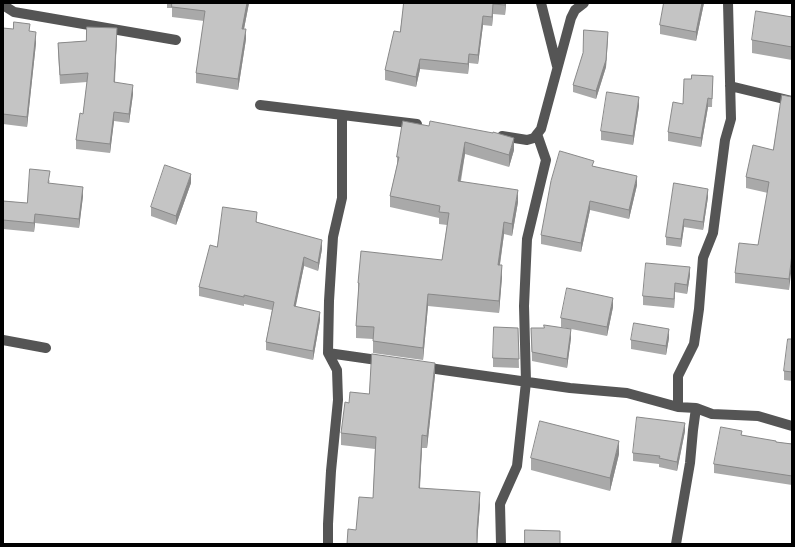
<!DOCTYPE html>
<style>
body{margin:0}
#map{position:relative;width:795px;height:547px;overflow:hidden;background:#fff;font-family:"PT Sans Narrow",sans-serif}
canvas{display:block}
.frame{position:absolute;inset:0;border:4px solid #000;pointer-events:none}
</style>
<div id="map">
<canvas width="795" height="547"></canvas>
<div class="frame"></div>
</div>
<script>
const context = document.querySelector('canvas').getContext('2d');
context.lineJoin = 'round';
function trace(path, color, width, dash) { context.strokeStyle = color; context.lineWidth = width; context.lineCap = dash ? 'butt' : 'round'; context.setLineDash(dash || []); context.stroke(path); }
function fillPath(path, color) { context.fillStyle = color; context.fill(path, 'evenodd'); }
trace(new Path2D(`
 M541,3L557,66
 M3,5L14,12L176,40
 M730,86L792,101
 M260,105L417,124
 M502,136L527,140L534,138L541,129L571,18L575,10L584,3
 M3,340L46,348
 M328,353L384,361
 M422,367L570,388L627,393L678,407L696,408L693,430L690,463L676,544
 M678,407V376L694,344L699,309L703,258L713,233L725,140L731,119L728,3
 M696,408L712,414L758,416L792,426
 M328,544V524L331,471L338,400L337,370L328,353L329,301L333,237L342,198V115
 M501,544L500,504L517,466L526,382L524,306L527,239L546,160L537,134`), '#555', 10);
fillPath(new Path2D(`
 M167,3H249L244,29L246,39L238,90L196,83V73L204,21L172,17V8H167Z
 M404,3H506L505,15L493,14L492,26L483,25L478,64L469,63L468,74L420,69L416,87L385,80V70L400,32Z
 M664,3H704L696,41L660,34V25Z
 M792,17V60L752,53V40Z
 M3,28L30,31L36,43L27,127L3,124Z
 M117,37L115,82L133,94L129,123L114,121L110,153L76,149V140L83,114L87,82L60,84L58,52V43L86,41Z
 M608,40L606,67L596,99L573,92V85Z
 M713,76L712,107H708L701,147L668,141V132L683,104L691,79Z
 M792,97L789,290L735,283V273L758,245L768,193L746,188V177L773,150Z
 M639,106L633,145L601,140V131Z
 M403,121L514,150L509,167L465,154L461,181L518,202L512,236L504,234L500,265L502,277L499,313L428,306L423,360L373,353V339L356,338V326L358,295V283L442,260L447,225L439,224V218L390,207V196L397,165V157Z
 M594,166L637,185L629,219L590,210L581,252L541,244V235Z
 M50,180L49,183L83,196L79,228L35,223L34,232L3,229V201L27,203Z
 M191,183L176,225L151,216V207Z
 M674,183L708,197L703,230L684,227L681,247L666,245V237Z
 M257,221V222L322,249L318,271L304,266L295,307L320,320L313,360L266,350V342L272,310L244,304V306L199,296V287L217,247Z
 M690,275L687,294L675,292L674,308L643,305V296Z
 M613,307L607,336L561,327V318Z
 M518,328L519,368L493,367V358Z
 M531,328L571,338L567,368L532,361Z
 M669,338L666,355L631,349V340Z
 M792,339V381L784,380V371Z
 M435,375L427,448H422L420,488L480,504L477,544L356,530L373,498L375,449L341,445V433L369,394Z
 M685,431L677,471L659,467V464L633,461V453Z
 M742,435L776,442L792,444V485L714,473V464Z
 M619,454L610,491L531,470V458Z`), '#a9a9a9');
fillPath(new Path2D(`
 M247,3H249L242,39V29Z
 M505,3H506L505,15Z
 M702,3H704L696,41V32Z
 M493,4V14L492,26V17Z
 M483,16V25L478,64V55Z
 M117,28V37L114,91V82Z
 M246,29V39L238,90V79Z
 M36,32V43L27,127V117Z
 M608,32L606,67L596,99V91Z
 M469,54V63L468,74V64Z
 M420,59V69L416,87V77Z
 M133,85V94L129,123V114Z
 M639,97V106L633,145V136Z
 M708,98V107L701,147V138Z
 M114,112V121L110,153V144Z
 M514,138V150L509,167V155Z
 M465,142V154L458,193V181Z
 M191,174V183L176,225V216Z
 M637,176V185L629,219V210Z
 M83,187V196L79,228V219Z
 M708,189V197L703,230V222Z
 M518,190V202L512,236V224Z
 M590,201V210L581,252V243Z
 M35,214V223L34,232V223Z
 M684,219V227L681,247V239Z
 M504,222V234L498,277V265Z
 M322,240V249L318,271V263Z
 M792,254V265L789,290V279Z
 M304,257V266L294,315V306Z
 M502,265V277L499,313V301Z
 M690,267V275L687,294V285Z
 M675,283V292L674,308V299Z
 M428,294V306L423,360V348Z
 M613,298V307L607,336V327Z
 M320,312V320L313,360V351Z
 M571,329V338L567,368V359Z
 M669,329V338L666,355V346Z
 M435,363V375L427,448V436Z
 M685,423V431L677,471V462Z
 M422,435V448L419,500V488Z
 M619,441V454L610,491V478Z
 M480,492V504L477,542V530Z`), '#898989');
const building = new Path2D(`
 M172,3H247L242,29H246L238,79L196,73L205,11L172,7Z
 M404,3H505V5L493,4L492,17L483,16L478,55L469,54L468,64L420,59L416,77L385,70L394,31L400,32Z
 M664,3H702L696,32L660,25Z
 M756,11L792,17V47L752,40Z
 M14,22L30,24L29,31L36,32L27,117L3,114V28L13,29Z
 M87,27L117,28L114,82L133,85L129,114L114,112L110,144L76,140L80,113L83,114L88,73L60,75L58,43L86,41Z
 M584,30L608,32L606,60L596,91L573,85L583,53Z
 M692,75L713,76L712,99L708,98L701,138L668,132L673,102L683,104L684,79H691Z
 M607,92L639,97L633,136L601,131Z
 M782,95L792,97V254L789,279L735,273L739,243L758,245L769,182L746,177L753,145L773,150Z
 M403,121L429,126L430,121L435,122L493,133V132L514,138L509,155L465,142L458,181L518,190L512,224L504,222L498,265H502L499,301L428,294L423,348L373,341L374,327L356,326L359,283H358L361,251L442,260L449,213L439,212L440,206L390,196L399,157H397Z
 M560,151L594,161L592,166L637,176L629,210L590,201L581,243L541,235L551,181Z
 M165,165L191,174L176,216L151,207Z
 M30,169L50,171L48,183L83,187L79,219L35,214L34,223L3,220V201L27,203Z
 M674,183L708,189L703,222L684,219L681,239L666,237Z
 M223,207L257,212L256,222L322,240L318,263L304,257L294,306L320,312L313,351L266,342L274,302L244,295V297L199,287L210,245L217,247Z
 M646,263L690,267L687,285L675,283L674,299L643,296Z
 M567,288L613,298L607,327L561,318Z
 M634,323L669,329L666,346L631,340Z
 M544,325L571,329L567,359L532,352L531,328H544Z
 M494,327L518,328L519,359L493,358Z
 M788,339H792V372L784,371Z
 M372,354L435,363L427,436L422,435L419,488L480,492L477,530V544H347L348,529L356,530L359,497L373,498L376,437L341,433L345,402L349,403L350,392L369,394Z
 M637,417L685,423L677,462L659,458L660,456L633,453Z
 M540,421L619,441L610,478L531,458Z
 M721,427L742,431L741,435L776,441V442L792,444V476L714,464Z
 M525,530L560,531V544H525Z`);
fillPath(building, '#c4c4c4');
trace(building, '#898989', 1);
</script>
